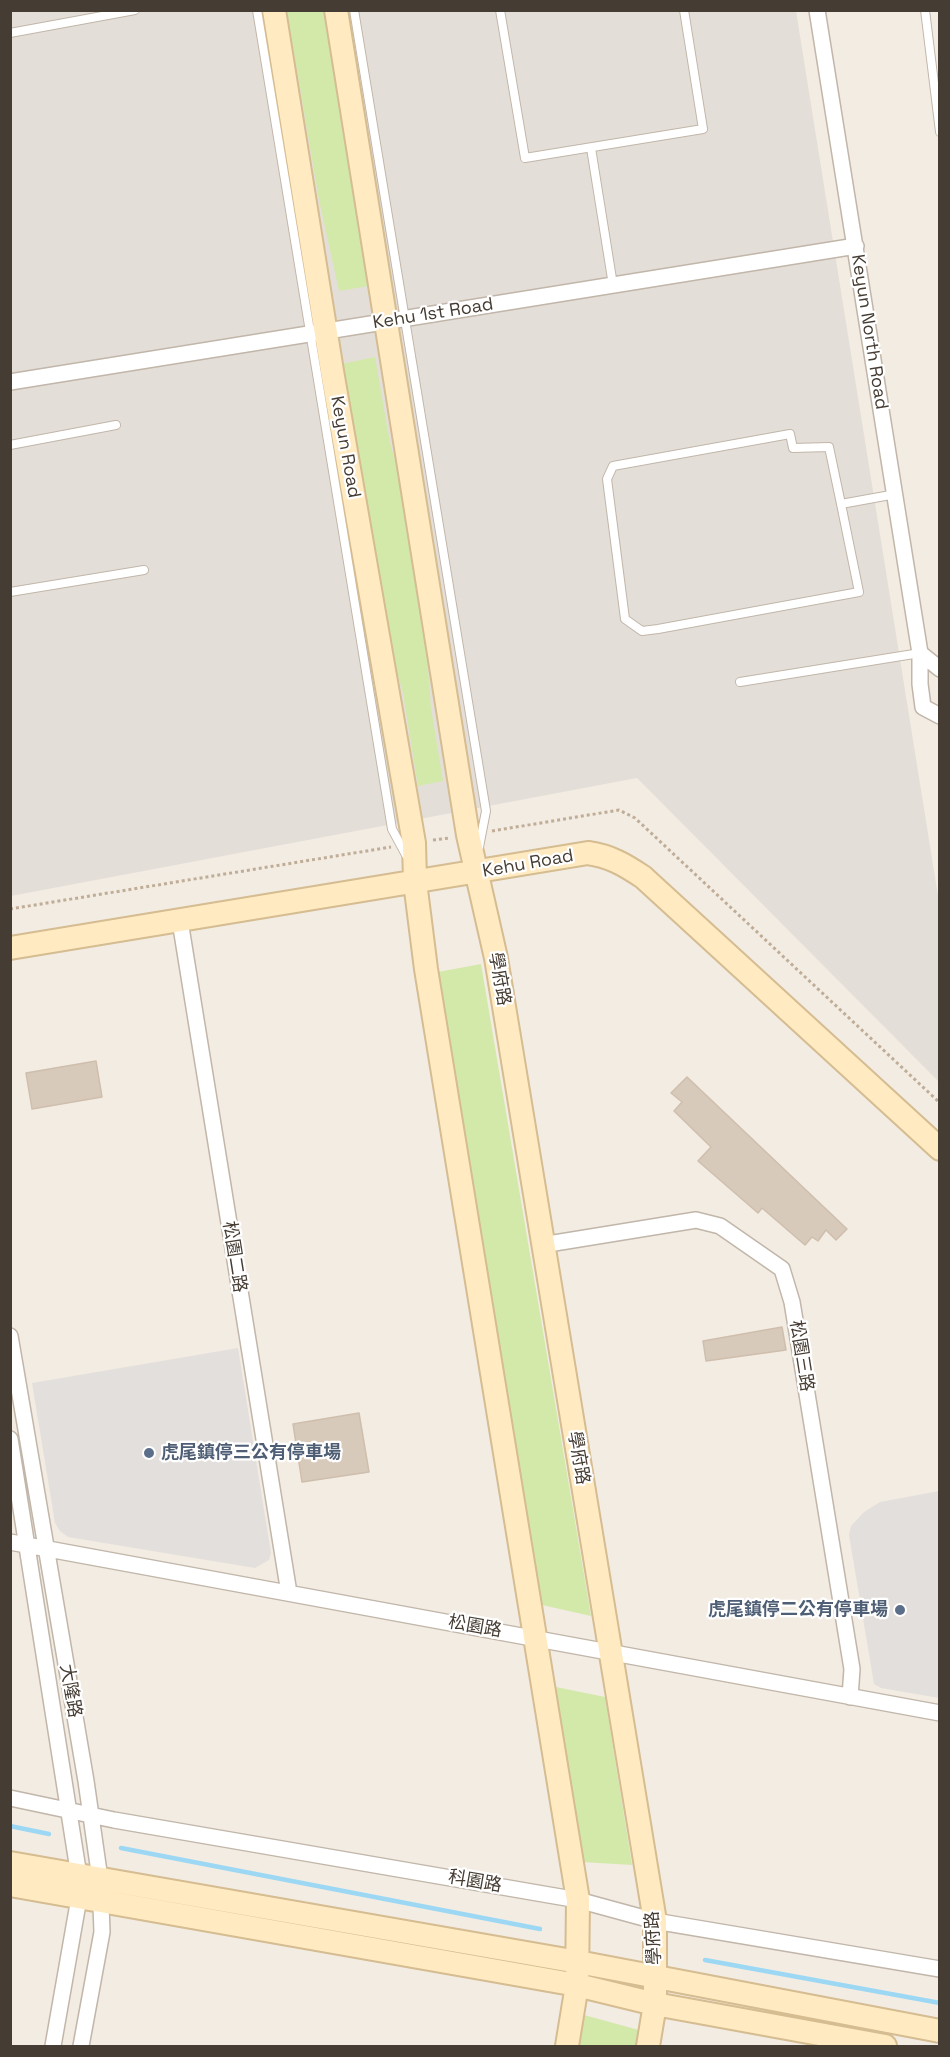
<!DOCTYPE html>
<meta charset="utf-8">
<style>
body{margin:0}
#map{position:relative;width:950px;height:2057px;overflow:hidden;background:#f3ece3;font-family:"Space Grotesk",sans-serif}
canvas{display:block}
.frame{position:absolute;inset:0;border:12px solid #453c33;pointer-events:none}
</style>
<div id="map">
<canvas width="950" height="2057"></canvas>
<div class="frame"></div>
</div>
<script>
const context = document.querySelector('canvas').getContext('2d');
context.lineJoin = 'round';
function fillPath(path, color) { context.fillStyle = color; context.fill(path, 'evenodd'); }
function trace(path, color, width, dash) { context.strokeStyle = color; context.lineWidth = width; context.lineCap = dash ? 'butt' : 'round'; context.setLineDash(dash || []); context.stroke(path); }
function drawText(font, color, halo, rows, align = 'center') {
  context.font = font + ' "Space Grotesk","Noto Sans TC",sans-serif'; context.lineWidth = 4.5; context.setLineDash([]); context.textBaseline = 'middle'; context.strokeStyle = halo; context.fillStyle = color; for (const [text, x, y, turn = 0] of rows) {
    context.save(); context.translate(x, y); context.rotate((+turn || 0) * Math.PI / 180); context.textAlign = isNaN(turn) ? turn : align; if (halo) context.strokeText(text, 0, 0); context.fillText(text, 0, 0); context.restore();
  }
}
fillPath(new Path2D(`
 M11,11H796L939,902V1082L637,778L11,896Z`), '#e4ded9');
fillPath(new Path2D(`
 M287,11H325L369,286L339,291L319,200Z
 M375,357L390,443L401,480L426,641L431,708L443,781L418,786L403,693L390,648L341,364Z
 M481,964L591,1616L542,1605L438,972Z
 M556,1687L605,1697L632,1865L582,1862Z
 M584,2015L639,2030L636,2046H578Z`), '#d3e9aa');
fillPath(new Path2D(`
 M238,1348L271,1553L269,1560L255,1568L68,1537L60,1531L55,1523L32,1383Z
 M939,1491H940L939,1698L881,1688L874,1684L849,1535L851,1526L864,1512L880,1502Z`), '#e3dfdc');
trace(new Path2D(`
 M10,1826L49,1834
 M121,1848L540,1929
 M705,1960L940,2003`), '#9cd8f3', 4.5);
const building = new Path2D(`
 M96,1061L102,1097L32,1109L26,1073Z
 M687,1077L847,1229L836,1240L826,1230L818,1241L812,1237L805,1245L762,1208L758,1213L698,1161L711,1147L674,1111L682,1102L671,1093Z
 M782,1327L786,1350L706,1361L703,1341Z
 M359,1413L369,1472L302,1482L293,1424Z`);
fillPath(building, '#d7cabb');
trace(building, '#cfbeac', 1.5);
const lane = new Path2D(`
 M257,10L392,829L406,855
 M354,10L486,811L479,847
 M500,10L525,158L703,129L684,10
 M925,10L940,132
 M10,33L135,10
 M591,148L613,285
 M10,445L116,425
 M841,504L859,592L658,629L642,631L625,619L607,479L613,466L790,434L793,448L829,447L841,504L896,494
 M10,592L144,570
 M740,682L920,653`);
const street = new Path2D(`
 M817,10L920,653V684L923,707L940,716
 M10,382L856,246
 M920,653L940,669
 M180,921L289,1593
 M542,1245L696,1220L720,1226L782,1269L792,1302L852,1669L850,1697
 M10,1336L86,1781L100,1879L102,1932L81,2046
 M10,1439L79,1876V1898L53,2046
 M10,1542L940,1713
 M10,1798L114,1820L578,1900L655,1921L940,1969`);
const secondary = new Path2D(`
 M274,10L332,371L414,843L415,882L426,969L578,1900L577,1985L567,2046
 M336,10L468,835L496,958L655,1921V2004L648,2046
 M10,948L588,853C610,856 625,865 643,877L940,1149
 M10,1863L578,1962L940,2031
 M10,1885L577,1985L655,2004L885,2046`);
trace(lane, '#c1b6a9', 10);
trace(street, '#c1b6a9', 18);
trace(secondary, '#d5bc91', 26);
trace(new Path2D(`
 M492,831L619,810L635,818L940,1103
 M433,840L450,838
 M10,909L391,847`), '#c0ad97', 3, [3, 3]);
trace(lane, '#fff', 8);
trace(street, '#fff', 15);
trace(secondary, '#ffeac1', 22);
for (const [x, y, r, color] of [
 [149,1453,6,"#5c6f8a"],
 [900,1610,6,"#5c6f8a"]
]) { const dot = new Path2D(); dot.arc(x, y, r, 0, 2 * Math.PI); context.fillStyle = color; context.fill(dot); trace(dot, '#fff', 2); }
drawText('18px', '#453c33', '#fff', [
 ["Kehu 1st Road",433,314,-9],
 ["Keyun North Road",869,332,81],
 ["Keyun Road",345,447,80],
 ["Kehu Road",528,864,-10],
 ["學府路",499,979,80],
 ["松園二路",234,1257,81],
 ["松園三路",801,1356,81],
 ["學府路",578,1458,80],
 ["松園路",475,1627,10],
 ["大隆路",70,1691,80],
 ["科園路",475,1882,10],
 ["學府路",654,1938,-93]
]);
drawText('bold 18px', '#4e5e75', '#fff', [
 ["虎尾鎮停三公有停車場",161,1453],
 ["虎尾鎮停二公有停車場",888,1610,"right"]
], 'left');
</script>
